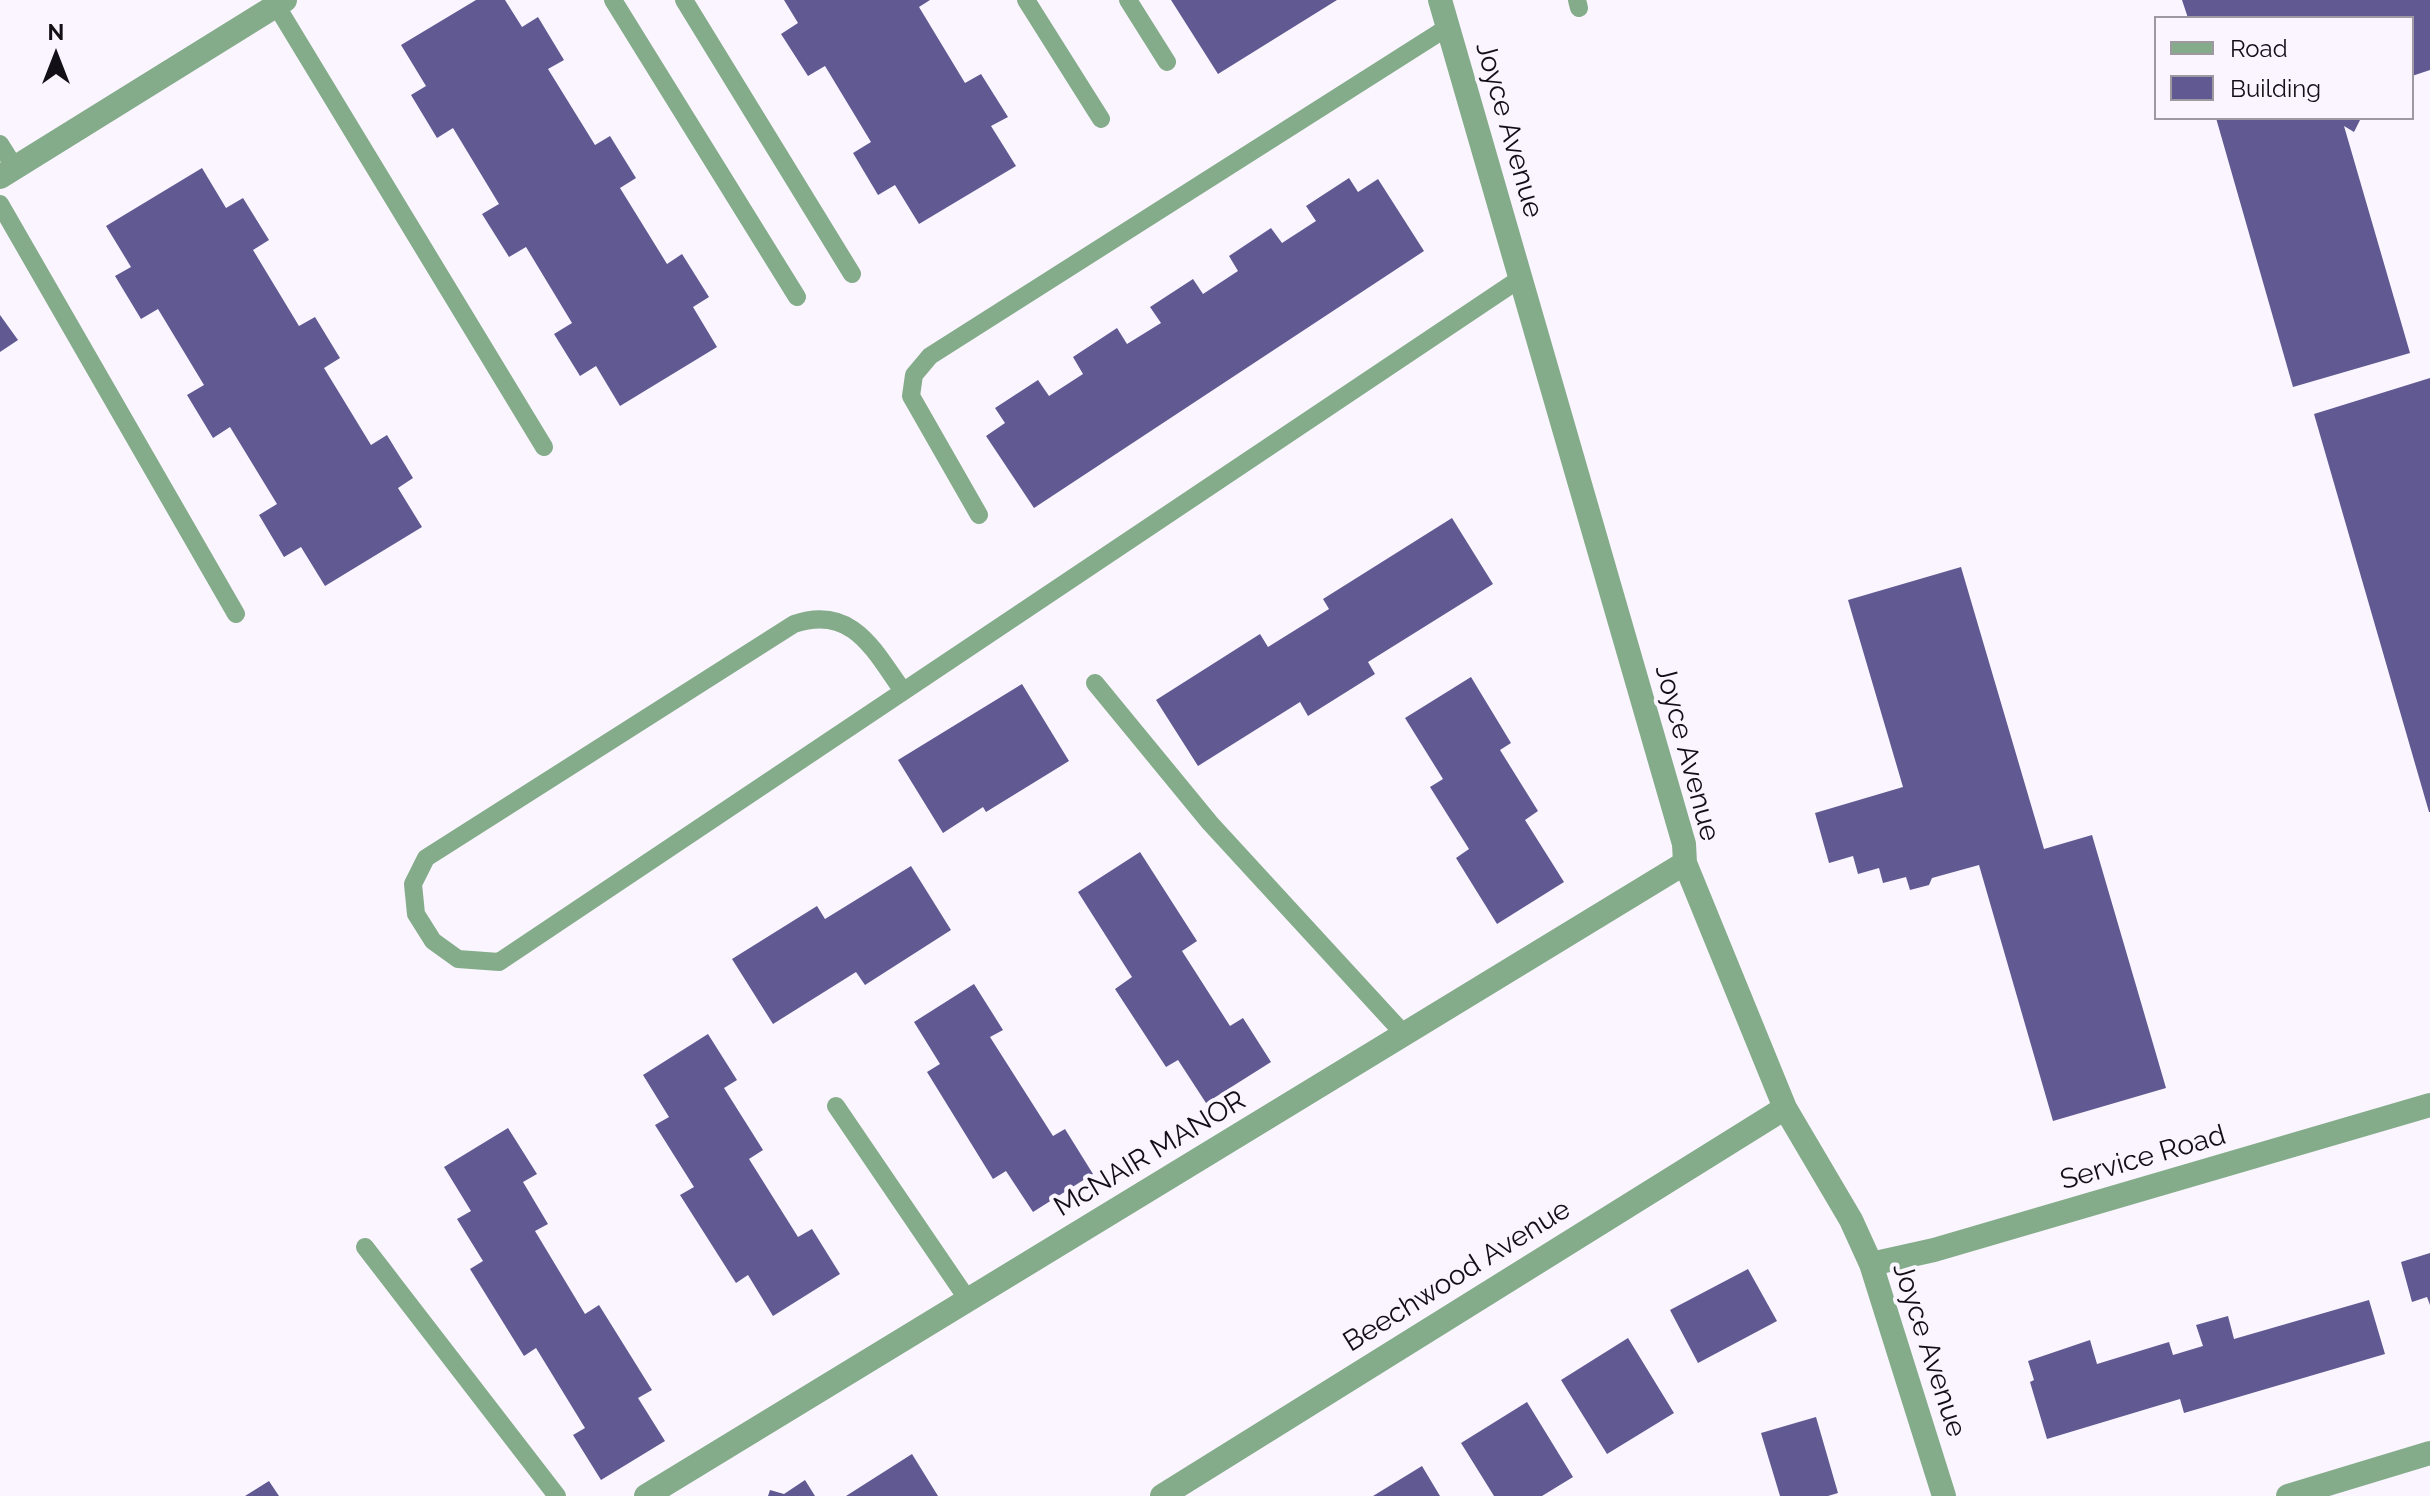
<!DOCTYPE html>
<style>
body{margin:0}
#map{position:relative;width:2430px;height:1496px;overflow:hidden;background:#faf5fe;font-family:Raleway,sans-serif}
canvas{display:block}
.legend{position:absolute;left:2154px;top:16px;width:260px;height:104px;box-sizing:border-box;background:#faf5fe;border:2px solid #9e99a1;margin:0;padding:10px 14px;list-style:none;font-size:24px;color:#130f16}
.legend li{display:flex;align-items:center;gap:16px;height:40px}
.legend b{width:40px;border:2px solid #9e99a1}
.north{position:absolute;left:16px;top:16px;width:80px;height:80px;-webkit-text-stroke:6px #faf5fe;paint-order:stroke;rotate:0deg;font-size:22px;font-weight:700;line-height:32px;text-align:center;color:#130f16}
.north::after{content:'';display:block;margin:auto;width:28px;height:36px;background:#130f16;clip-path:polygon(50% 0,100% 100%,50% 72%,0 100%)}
</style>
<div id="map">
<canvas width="2430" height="1496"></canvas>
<ul class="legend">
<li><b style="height:10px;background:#84ac8a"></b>Road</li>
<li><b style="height:22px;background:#615a92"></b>Building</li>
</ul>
<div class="north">N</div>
</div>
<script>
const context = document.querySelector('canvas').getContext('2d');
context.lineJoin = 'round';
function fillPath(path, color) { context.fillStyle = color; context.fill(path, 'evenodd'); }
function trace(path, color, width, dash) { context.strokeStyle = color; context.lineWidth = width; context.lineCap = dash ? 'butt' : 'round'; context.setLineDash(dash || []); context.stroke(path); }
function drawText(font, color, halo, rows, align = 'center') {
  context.font = font + ' Raleway,sans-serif'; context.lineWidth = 8; context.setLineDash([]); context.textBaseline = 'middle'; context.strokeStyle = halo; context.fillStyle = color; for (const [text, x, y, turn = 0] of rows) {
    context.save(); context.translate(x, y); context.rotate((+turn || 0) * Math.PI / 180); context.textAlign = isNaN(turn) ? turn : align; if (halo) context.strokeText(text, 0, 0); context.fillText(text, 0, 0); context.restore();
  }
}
fillPath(new Path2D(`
 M476,0H505L522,27L538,17L564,60L548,69L595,145L610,136L636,178L620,188L667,264L682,254L709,297L693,307L717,347L620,406L596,366L580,376L554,334L572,323L526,247L509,257L482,214L499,204L453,128L437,138L411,95L426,86L401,45Z
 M784,0H930L919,7L965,83L981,74L1008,117L991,126L1016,166L919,224L895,185L878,195L853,153L871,142L825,66L808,76L781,34L798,23Z
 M1171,0H1337L1218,74Z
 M2182,0H2430V70L2412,76V18H2188Z
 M2216,118H2361L2354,132L2344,126L2410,353L2293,387Z
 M202,168L226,208L243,198L269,240L253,250L299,326L315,317L340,358L324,368L371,445L387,435L413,478L398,488L422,527L325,586L301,547L284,557L259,515L277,504L230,427L213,438L187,395L204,385L158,309L141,319L115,276L131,267L106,226Z
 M1349,178L1358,192L1378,179L1424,251L1034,508L986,436L1005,423L995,408L1038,380L1049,396L1083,374L1073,357L1117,328L1127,344L1161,323L1150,307L1193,279L1203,294L1238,271L1229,256L1271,228L1282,243L1316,221L1306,206Z
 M0,315L18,340L0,352Z
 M2430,378V812H2429L2314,414Z
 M1452,518L1493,584L1368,662L1375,674L1308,716L1300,702L1198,766L1156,700L1260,634L1268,647L1329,609L1323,599Z
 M1961,567L2044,849L2092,835L2166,1088L2053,1121L1979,865L1932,878L1929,885L1910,890L1906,877L1883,883L1879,868L1858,874L1853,856L1829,863L1815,813L1903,787L1848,600Z
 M1471,677L1511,743L1500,750L1538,811L1525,820L1564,882L1497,924L1456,858L1469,849L1430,787L1443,779L1405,718Z
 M1022,684L1069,761L986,812L983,807L943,833L898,760Z
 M1140,852L1197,941L1182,951L1230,1026L1243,1018L1271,1062L1206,1103L1178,1060L1166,1067L1115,989L1132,977L1078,892Z
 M911,866L951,930L865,985L856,972L773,1024L732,959L817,906L825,919Z
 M974,984L1003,1030L990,1037L1053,1136L1065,1129L1093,1174L1033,1212L1006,1171L993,1179L927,1072L940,1064L914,1022Z
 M708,1034L737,1080L724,1088L763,1150L749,1159L798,1237L812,1229L840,1274L773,1316L748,1275L736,1283L680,1195L694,1187L655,1125L669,1117L643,1075Z
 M508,1128L537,1174L523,1182L548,1224L535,1231L585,1314L599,1305L652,1390L638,1398L665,1441L601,1480L573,1435L585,1428L536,1348L524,1356L470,1269L483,1261L457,1219L471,1211L444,1167Z
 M2430,1253V1305L2427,1297L2412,1302L2401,1262Z
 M1748,1269L1777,1321L1698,1363L1670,1310Z
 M2369,1300L2385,1354L2184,1413L2180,1399L2047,1439L2030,1382L2034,1380L2028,1361L2090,1340L2097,1364L2169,1342L2173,1355L2203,1346L2196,1325L2228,1316L2234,1339Z
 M1628,1338L1674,1413L1607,1454L1561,1380Z
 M1527,1402L1573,1477L1542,1496H1494L1461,1443Z
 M1816,1417L1838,1493L1828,1496H1780L1761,1433Z
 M912,1454L938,1496H846Z
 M1422,1466L1440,1496H1373Z
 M805,1480L815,1496H768L770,1490L784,1494Z
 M269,1481L279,1496H245Z`), '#615a92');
trace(new Path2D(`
 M613,0L797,297
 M684,0L852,274
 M1026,0L1101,119
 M1128,0L1167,62
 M1577,0L1579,8
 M276,5L544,447
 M0,144L15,168
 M0,204L236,614
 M979,515L911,396L914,375L930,356L1448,27
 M1095,683L1210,823L1404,1034
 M903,691C874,651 853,604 794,624L426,858L413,884L416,914L433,941L458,959L499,962L1521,278
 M836,1106L968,1300
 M365,1247L557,1496`), '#84ac8a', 18);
trace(new Path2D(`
 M1440,0L1684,844L1685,863L1785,1108L1851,1220L1871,1264L1944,1496
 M0,177L285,0
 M1871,1264L1934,1250L2430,1105
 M646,1496L1685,863
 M1162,1496L1785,1108
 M2288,1496L2430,1453`), '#84ac8a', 24);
drawText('28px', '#130f16', '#faf5fe', [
 ["Joyce Avenue",1509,130,74],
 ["Joyce Avenue",1687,753,75],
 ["McNAIR MANOR",1150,1154,-31],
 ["Service Road",2143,1158,-16],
 ["Beechwood Avenue",1457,1276,-32],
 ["Joyce Avenue",1929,1350,72]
]);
</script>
